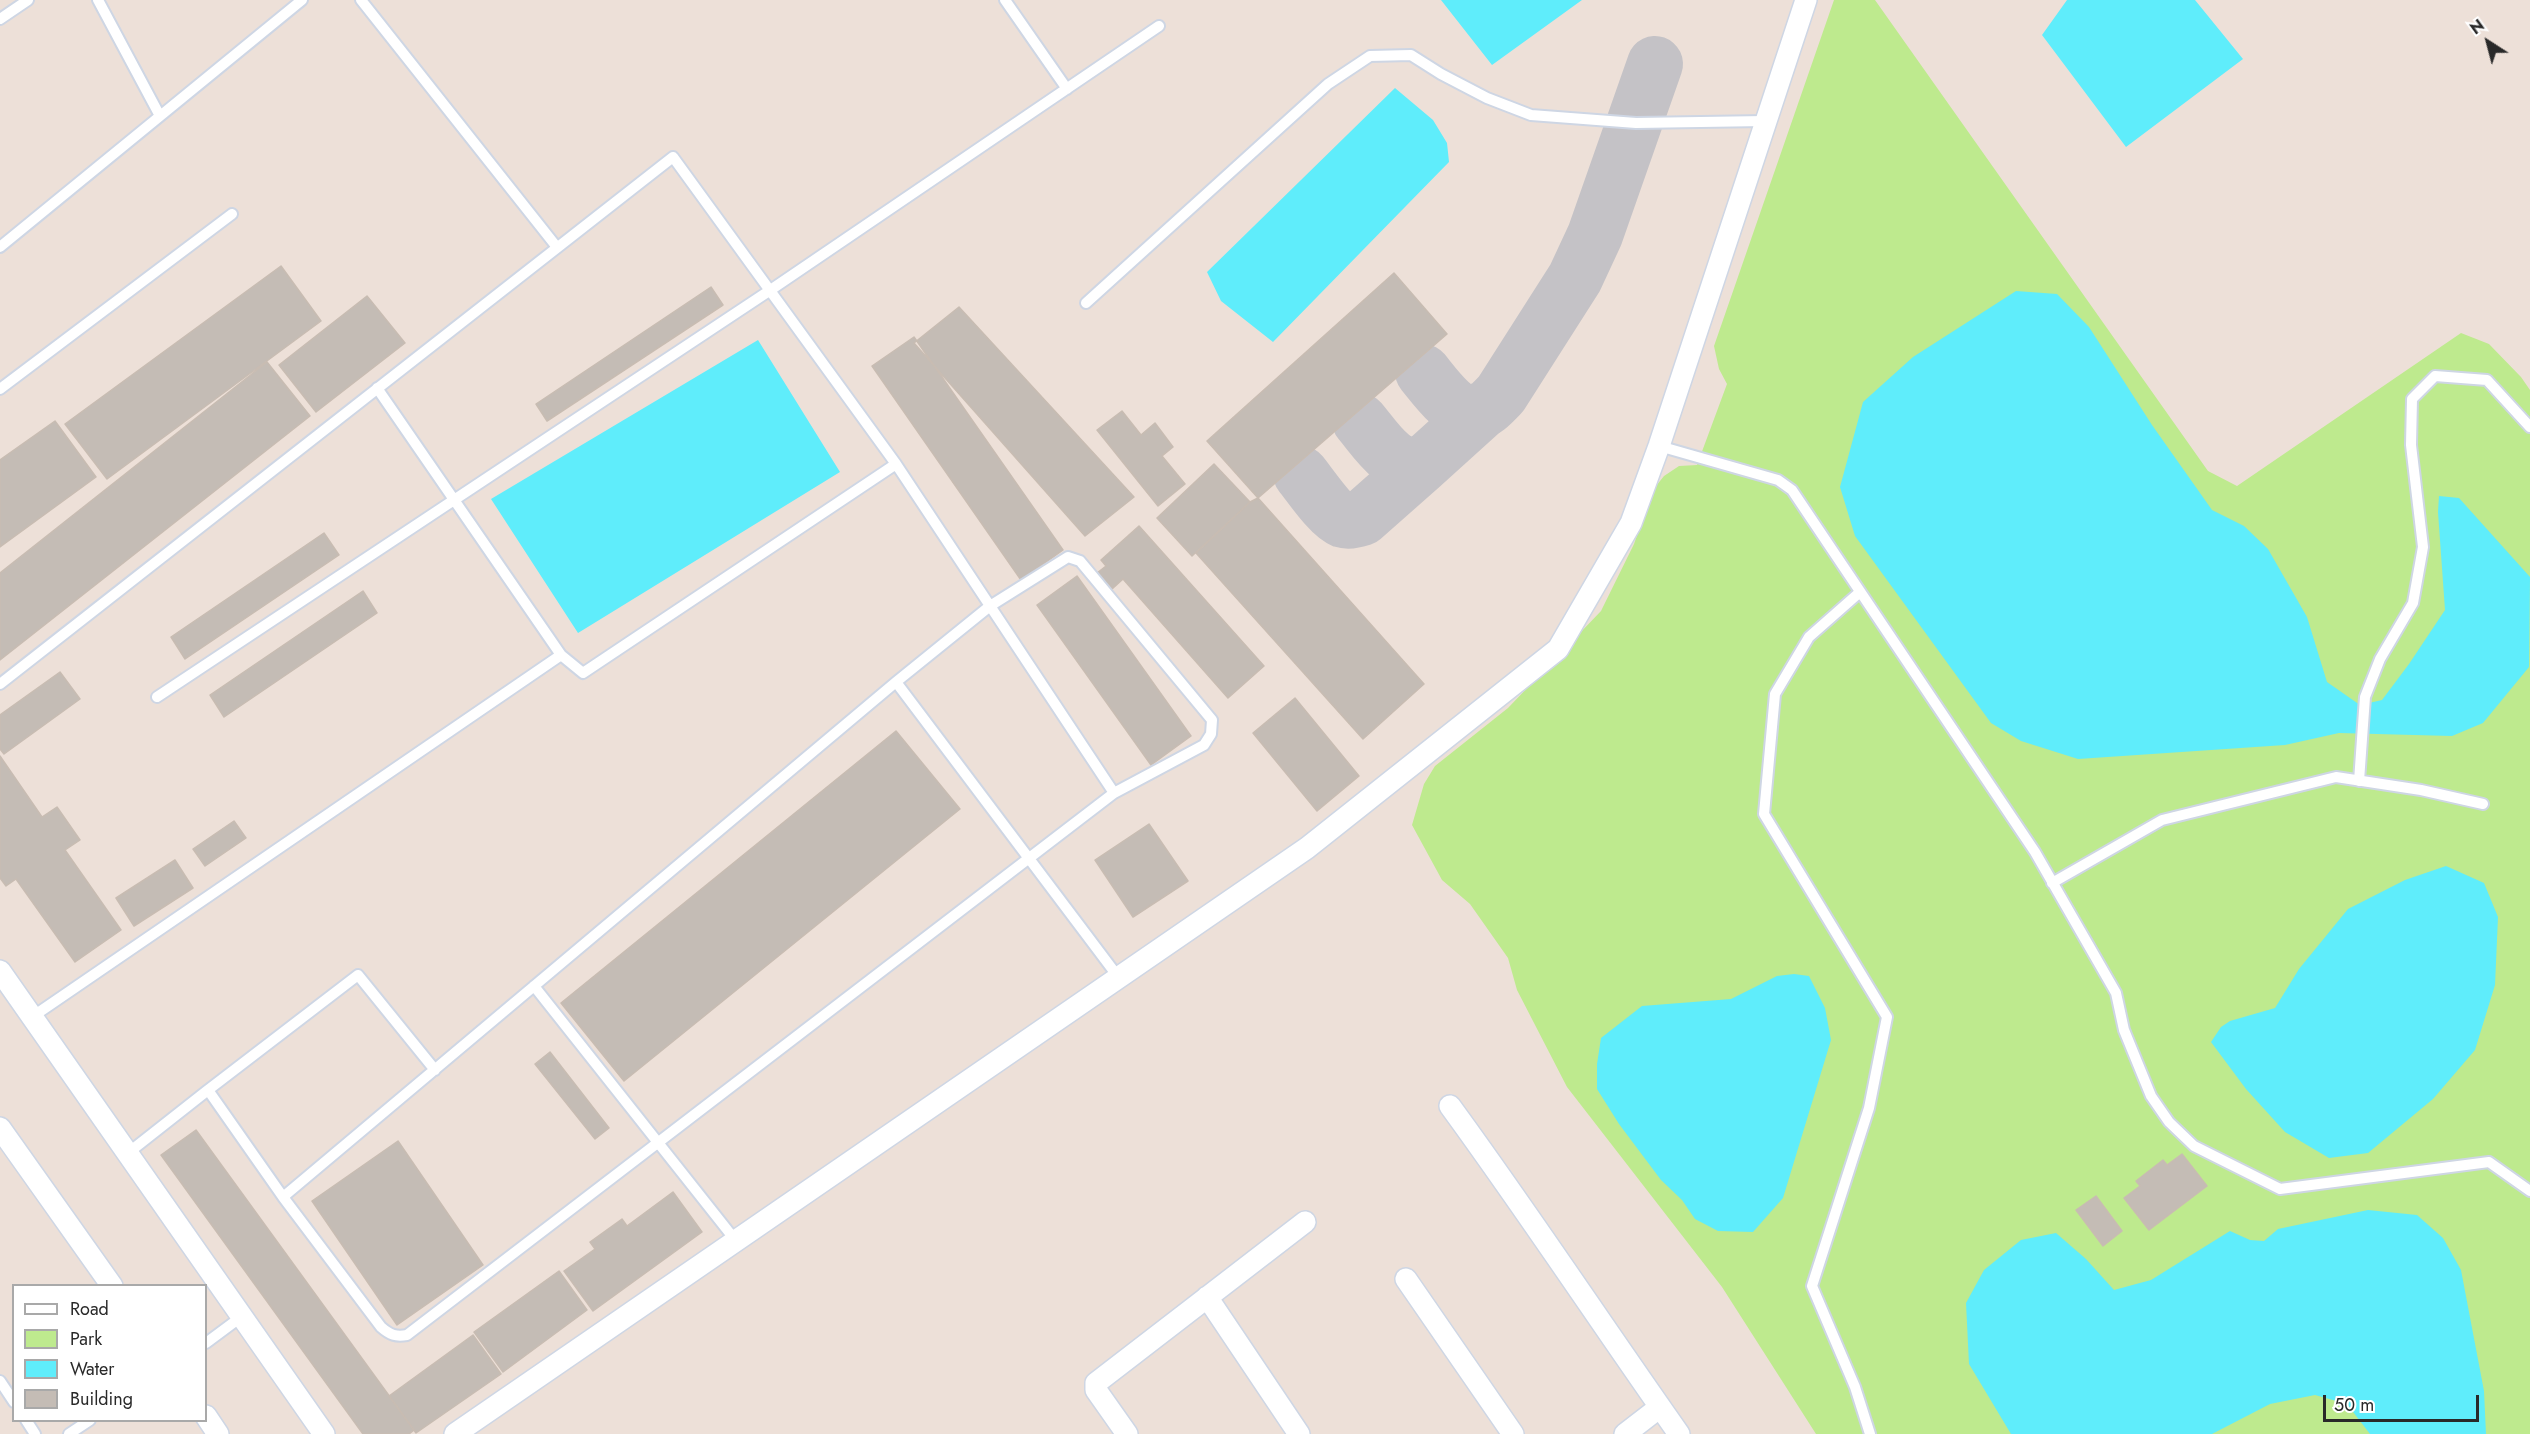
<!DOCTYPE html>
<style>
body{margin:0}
#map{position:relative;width:2530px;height:1434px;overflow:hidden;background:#ede0d8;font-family:Jost,sans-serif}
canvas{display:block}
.legend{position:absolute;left:12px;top:1284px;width:195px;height:138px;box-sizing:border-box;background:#fff;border:2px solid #a9a9a9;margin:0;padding:8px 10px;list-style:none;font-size:18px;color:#292929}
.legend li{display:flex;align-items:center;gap:12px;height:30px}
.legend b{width:30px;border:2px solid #a9a9a9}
.north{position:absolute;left:2458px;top:12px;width:60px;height:60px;-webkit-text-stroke:4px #fff;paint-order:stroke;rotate:324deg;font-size:16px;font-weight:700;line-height:24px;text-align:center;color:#292929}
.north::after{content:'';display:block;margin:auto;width:21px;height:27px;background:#292929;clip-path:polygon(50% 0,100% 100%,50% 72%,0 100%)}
.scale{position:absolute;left:2323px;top:1395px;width:156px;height:27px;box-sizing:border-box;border:3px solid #292929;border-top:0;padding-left:8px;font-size:18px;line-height:21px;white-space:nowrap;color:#292929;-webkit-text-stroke:4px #fff;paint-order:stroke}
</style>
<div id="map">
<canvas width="2530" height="1434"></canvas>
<ul class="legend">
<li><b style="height:8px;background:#fff"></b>Road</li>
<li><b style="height:16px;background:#beea8e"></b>Park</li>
<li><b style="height:16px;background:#5fedfb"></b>Water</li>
<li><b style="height:16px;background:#c4bcb5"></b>Building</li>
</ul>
<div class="north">N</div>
<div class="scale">50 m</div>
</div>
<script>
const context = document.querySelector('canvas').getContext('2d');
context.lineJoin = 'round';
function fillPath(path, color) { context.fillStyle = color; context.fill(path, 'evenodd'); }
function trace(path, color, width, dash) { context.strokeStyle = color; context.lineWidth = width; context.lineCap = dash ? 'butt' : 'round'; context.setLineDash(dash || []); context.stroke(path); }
fillPath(new Path2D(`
 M1834,0H1875L2208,471L2237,486L2461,333L2489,344L2521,377L2530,390V1434H1816L1722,1287L1567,1087L1517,990L1508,958L1470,904L1442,880L1412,825L1424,784L1435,766L1508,708L1601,611L1634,544L1652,491L1664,476L1679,466L1697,465L1727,384L1719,369L1714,346Z`), '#beea8e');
fillPath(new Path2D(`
 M1441,0H1582L1492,65Z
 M2067,0H2195L2243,59L2126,147L2042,35Z
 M1395,88L1433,120L1447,143L1449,162L1273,342L1221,301L1207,272Z
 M2016,291L2057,294L2089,327L2152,425L2212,510L2244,526L2268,549L2307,617L2327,682L2360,705L2382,700L2409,664L2445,610L2438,512L2439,496L2459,498L2530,577L2529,667L2483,723L2452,736L2339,733L2285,745L2078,759L2021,741L1991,723L1855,536L1840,487L1863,402L1913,357Z
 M758,340L840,472L578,633L491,499Z
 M2446,866L2484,883L2498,917L2495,985L2475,1050L2433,1099L2368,1153L2329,1158L2285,1132L2246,1089L2211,1042L2221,1027L2230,1021L2275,1008L2299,969L2348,909L2405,880Z
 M1794,974L1809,976L1825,1008L1831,1040L1783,1198L1753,1232L1718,1231L1695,1219L1682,1200L1661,1180L1619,1124L1597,1089V1064L1601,1038L1642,1006L1731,999L1777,976Z
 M2368,1210L2417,1215L2443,1238L2461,1270L2484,1391L2486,1434H2370L2347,1404L2315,1395L2270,1404L2212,1434H2011L1969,1364L1966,1303L1984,1270L2021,1240L2056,1233L2086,1259L2114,1290L2151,1280L2230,1231L2250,1240L2264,1241L2278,1229Z`), '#5fedfb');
trace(new Path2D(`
 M1423,372C1433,384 1456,417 1474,414C1485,412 1494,401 1501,394L1575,278L1595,235L1655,64
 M1360,421C1376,440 1394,471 1422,465L1485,408
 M1301,474C1310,485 1330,515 1343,520C1349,522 1356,520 1362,518L1422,465`), '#c4c2c6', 56);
const building = new Path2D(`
 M281,266L321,321L107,479L65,424Z
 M1394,273L1447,334L1258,498L1207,441Z
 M711,287L723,305L547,421L536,404Z
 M367,296L405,343L316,412L279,365Z
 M959,307L1134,497L1085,536L914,343Z
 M914,337L1063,550L1021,580L872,366Z
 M267,362L310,416L0,660V573Z
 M1122,411L1141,435L1155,423L1173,447L1162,456L1185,484L1158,506L1097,430Z
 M55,421L96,477L0,547V460Z
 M1214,464L1250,502L1192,556L1157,518Z
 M1258,498L1424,684L1363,739L1196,553L1250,502Z
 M1139,526L1264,666L1228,698L1123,579L1112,589L1097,573L1106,566L1101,560Z
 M324,533L339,555L185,659L171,637Z
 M1077,576L1191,736L1151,765L1037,605Z
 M363,591L377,613L224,717L210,695Z
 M60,672L80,699L4,754L0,749V715Z
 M1295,698L1359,776L1317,811L1253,733Z
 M896,731L960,809L624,1081L561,1003Z
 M0,756L42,817L57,807L80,840L65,850L121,930L75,962L16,879L6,886L0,878Z
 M234,821L246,838L205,866L193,849Z
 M1149,824L1188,881L1133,917L1095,860Z
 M175,860L193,888L134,926L116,898Z
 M550,1052L609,1128L595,1139L535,1064Z
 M196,1130L414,1430L409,1434H363L161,1155Z
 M398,1141L483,1265L397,1325L312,1201Z
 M2182,1154L2207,1186L2149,1230L2124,1198L2140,1186L2136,1181L2163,1160L2167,1165Z
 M673,1192L702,1232L593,1311L564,1271L595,1249L590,1242L622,1219L627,1226Z
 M2096,1196L2122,1231L2103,1246L2076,1210Z
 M559,1271L587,1310L503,1372L474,1332Z
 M473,1335L501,1374L416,1433L389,1396Z`);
fillPath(building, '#c4bcb5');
trace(building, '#c8bcb2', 1.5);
const service = new Path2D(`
 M98,0L160,116
 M361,0L556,246
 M1005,0L1067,89
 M0,19L28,0
 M0,247L302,0
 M1086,303L1328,84L1370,56L1411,55L1441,74L1487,98L1531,115L1636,123L1765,121
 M377,388L561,655
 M0,389L232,214
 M1659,446L1778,480L1792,490L2035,852L2116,993L2124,1030L2151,1096L2169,1122L2194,1146L2280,1189L2489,1162L2530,1191
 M1860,592L1809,637L1775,694L1764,814L1887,1017L1869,1108L1812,1286L1855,1387L1870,1434
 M896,682L1119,978
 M0,684L673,157L896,464L583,673L561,655L32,1017
 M157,697L769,291L1159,26
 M2359,781L2365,697L2380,659L2413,603L2423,547L2411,445L2412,399L2435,376L2487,380L2530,427
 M2052,883L2162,820L2336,777L2421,790L2483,804
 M534,986L736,1241
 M208,1090L358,975L435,1070
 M128,1153L208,1090L283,1197L381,1327C390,1335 396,1337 407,1335L1114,793L896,464
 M283,1197L896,682L990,606L1068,557L1080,561L1212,720L1211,734L1204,745L1114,793
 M206,1343L241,1317
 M0,1381L14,1402
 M26,1420L35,1434
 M69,1434L90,1420`);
const minor = new Path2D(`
 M0,971L324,1434
 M1450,1106C1529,1214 1602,1325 1679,1434
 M0,1128L112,1286
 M1406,1279L1513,1434
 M1207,1297L1299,1434
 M206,1416L218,1434
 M455,1434L1307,848L1558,649L1631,523L1659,446L1806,0
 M1127,1434L1096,1390V1383L1305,1222
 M1625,1434L1660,1407`);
trace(service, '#ced6e4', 14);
trace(minor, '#ced6e4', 24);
trace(service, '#fff', 10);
trace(minor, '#fff', 21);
</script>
